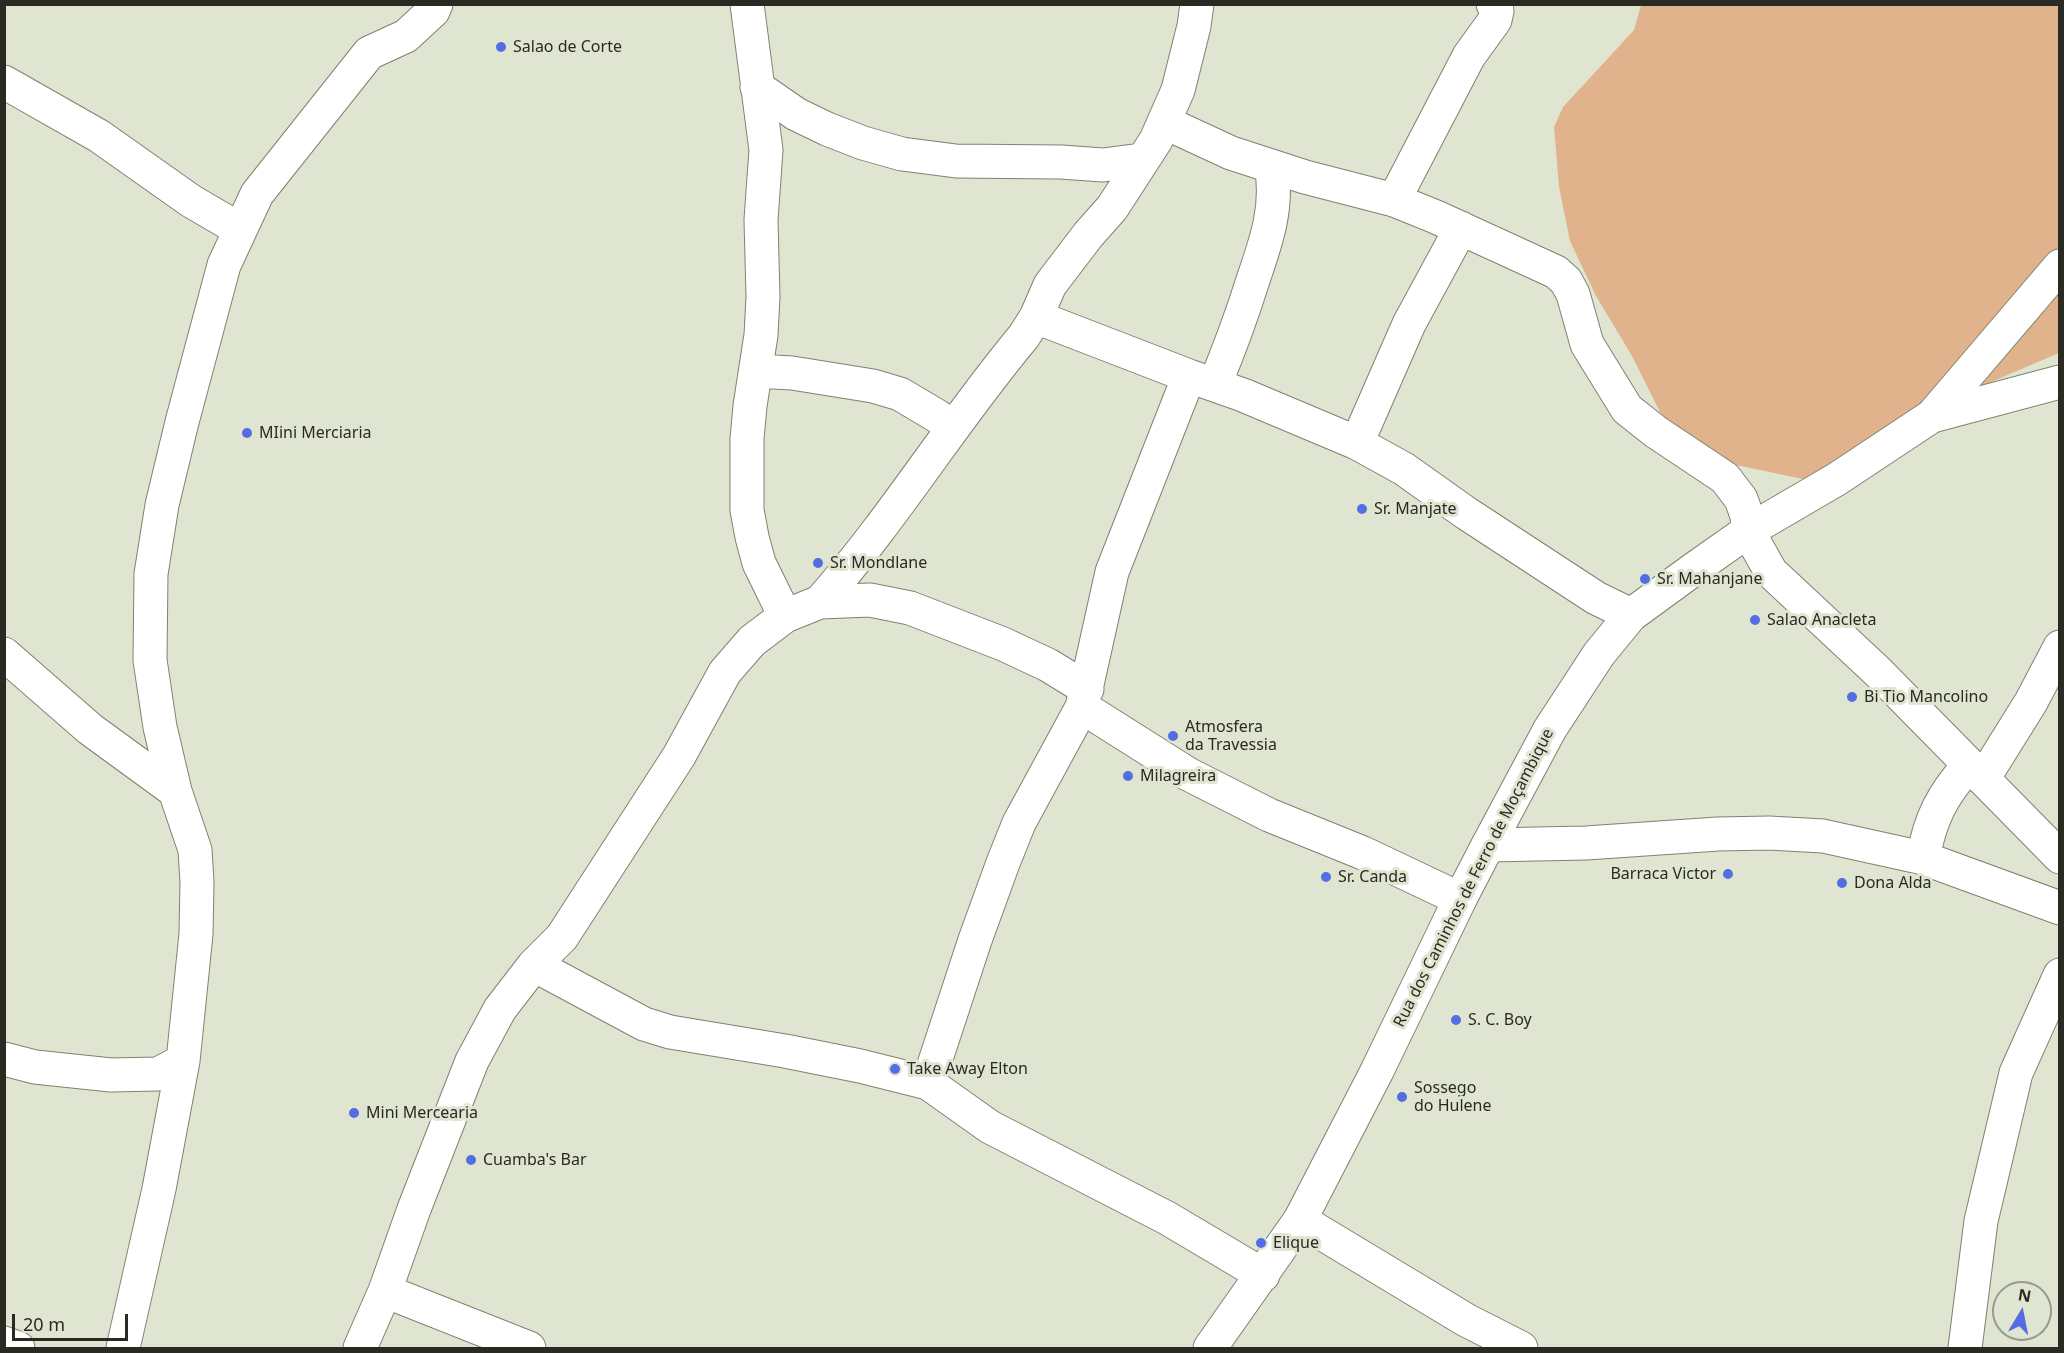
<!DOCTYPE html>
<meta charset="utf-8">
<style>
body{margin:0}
#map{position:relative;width:2064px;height:1353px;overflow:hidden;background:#dfe5d1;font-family:"Noto Sans",sans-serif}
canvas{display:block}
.frame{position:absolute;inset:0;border:6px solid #292b23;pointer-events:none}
.north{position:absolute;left:1992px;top:1281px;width:60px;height:60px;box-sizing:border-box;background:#dfe5d1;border:2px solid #969b8b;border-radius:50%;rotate:10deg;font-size:16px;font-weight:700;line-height:24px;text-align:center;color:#292b23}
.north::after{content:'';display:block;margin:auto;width:21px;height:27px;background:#546de3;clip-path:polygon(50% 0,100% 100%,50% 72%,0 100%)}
.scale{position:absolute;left:12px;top:1314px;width:116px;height:27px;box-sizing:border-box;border:3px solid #292b23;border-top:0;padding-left:8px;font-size:18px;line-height:21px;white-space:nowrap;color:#292b23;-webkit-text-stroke:4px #dfe5d1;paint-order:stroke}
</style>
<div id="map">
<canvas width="2064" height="1353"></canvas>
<div class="frame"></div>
<div class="north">N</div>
<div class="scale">20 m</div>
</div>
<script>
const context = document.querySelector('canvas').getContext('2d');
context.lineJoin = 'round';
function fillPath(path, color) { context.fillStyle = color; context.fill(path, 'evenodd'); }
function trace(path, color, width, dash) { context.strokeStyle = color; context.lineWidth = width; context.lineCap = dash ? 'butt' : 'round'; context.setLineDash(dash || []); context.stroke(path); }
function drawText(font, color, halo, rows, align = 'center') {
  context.font = font + ' "Noto Sans",sans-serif'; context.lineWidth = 6; context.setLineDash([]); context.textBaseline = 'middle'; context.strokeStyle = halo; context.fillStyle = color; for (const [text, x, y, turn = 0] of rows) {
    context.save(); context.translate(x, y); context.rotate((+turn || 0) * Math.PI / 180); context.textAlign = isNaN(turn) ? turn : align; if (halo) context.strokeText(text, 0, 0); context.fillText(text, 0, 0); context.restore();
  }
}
fillPath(new Path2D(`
 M1641,5H2059V353L1963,394L1817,482L1698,457L1660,412L1632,356L1596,296L1570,241L1559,187L1554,127L1563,107L1634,30Z`), '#e1b38d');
const minor = new Path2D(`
 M747,4L766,150L761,220L763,297L761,335L750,406L747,439V510L752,537L759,563L785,616
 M4,82L99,136L191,201L239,229
 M757,87L796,114L827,129L863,143L902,154L956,161L1061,162L1103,165L1141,160
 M1164,122L1231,153L1305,177L1394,200L1436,217L1556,272L1566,281L1573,294L1587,344L1627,409L1656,432L1725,478L1741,499L1747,516L1748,531L1771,572L1877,671L2060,857
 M1394,200L1469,56L1495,20L1497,11L1493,4
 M1036,317L1189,376L1243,395L1357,443L1404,469L1466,513L1596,598L1631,615
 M756,371L792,373L873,386L900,394L937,416L953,428
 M1215,384C1229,350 1242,315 1253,280C1266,242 1279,206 1271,166
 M1932,416L2060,382
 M1357,443L1409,324L1461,228
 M820,602C894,518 952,422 1024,336L1036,317L1050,285L1088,235L1112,208L1156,140L1178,90L1194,26L1197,4
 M4,654L90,729L175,791
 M1082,707L1188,774L1269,815L1363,853L1460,899
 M1983,779L2031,702L2060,647
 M1488,845L1586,843L1718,834L1769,833L1823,836L1923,858L2060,908
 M1923,858C1930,819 1942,795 1969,765
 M534,965L644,1024L670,1032L785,1051L860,1066L928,1083L990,1127L1167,1218L1263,1275
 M4,1059L35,1067L111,1075L158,1074L183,1061
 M928,1083L975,940L1003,863L1019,823L1082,707L1112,572L1189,376
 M1300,1220L1466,1320L1521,1348
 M385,1291L529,1348
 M4,1343L18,1348
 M123,1348L159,1189L183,1061L196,934L197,882L195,850L175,791L160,727L150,660L151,574L162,505L182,422L224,265L257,194L369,53L406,36L433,11L436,4
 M360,1348L385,1291L414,1209L472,1061L500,1009L534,965L562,937L679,756L725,672L752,641L785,616L820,602L870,600L910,608L1003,644L1048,665L1087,689
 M1965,1348L1981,1221L2016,1073L2060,975`);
const tertiary = new Path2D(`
 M1210,1348L1300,1220L1377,1071L1460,899L1488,845L1550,729L1599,654L1631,615L1694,569L1748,531L1837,479L1932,416L2060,266`);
trace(minor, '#7d8370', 35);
trace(tertiary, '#7d8370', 35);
trace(minor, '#fff', 33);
trace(tertiary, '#fff', 33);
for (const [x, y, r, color] of [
 [501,47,6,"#546de3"],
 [247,433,6,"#546de3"],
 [1362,509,6,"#546de3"],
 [818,563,6,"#546de3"],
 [1645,579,6,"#546de3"],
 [1755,620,6,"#546de3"],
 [1852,697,6,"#546de3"],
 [1173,736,6,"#546de3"],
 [1128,776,6,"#546de3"],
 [1728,874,6,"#546de3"],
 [1326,877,6,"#546de3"],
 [1842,883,6,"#546de3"],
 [1456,1020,6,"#546de3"],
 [895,1069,6,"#546de3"],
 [1402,1097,6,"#546de3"],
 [354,1113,6,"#546de3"],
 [471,1160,6,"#546de3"],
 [1261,1243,6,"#546de3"]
]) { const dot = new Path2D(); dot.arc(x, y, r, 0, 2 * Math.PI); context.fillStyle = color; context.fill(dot); trace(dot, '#dfe5d1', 2); }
drawText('16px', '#292b23', '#dfe5d1', [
 ["Salao de Corte",513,47],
 ["MIini Merciaria",259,433],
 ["Sr. Manjate",1374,509],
 ["Sr. Mondlane",830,563],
 ["Sr. Mahanjane",1657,579],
 ["Salao Anacleta",1767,620],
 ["Bi Tio Mancolino",1864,697],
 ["Atmosfera",1185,727],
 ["da Travessia",1185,745],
 ["Milagreira",1140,776],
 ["Barraca Victor",1716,874,"right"],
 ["Sr. Canda",1338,877],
 ["Dona Alda",1854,883],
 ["S. C. Boy",1468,1020],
 ["Take Away Elton",907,1069],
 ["Sossego",1414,1088],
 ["do Hulene",1414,1106],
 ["Mini Mercearia",366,1113],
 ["Cuamba's Bar",483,1160],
 ["Elique",1273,1243]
], 'left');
drawText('16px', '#292b23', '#dfe5d1', [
 ["Rua dos Caminhos de Ferro de Moçambique",1474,878,-63]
]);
</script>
